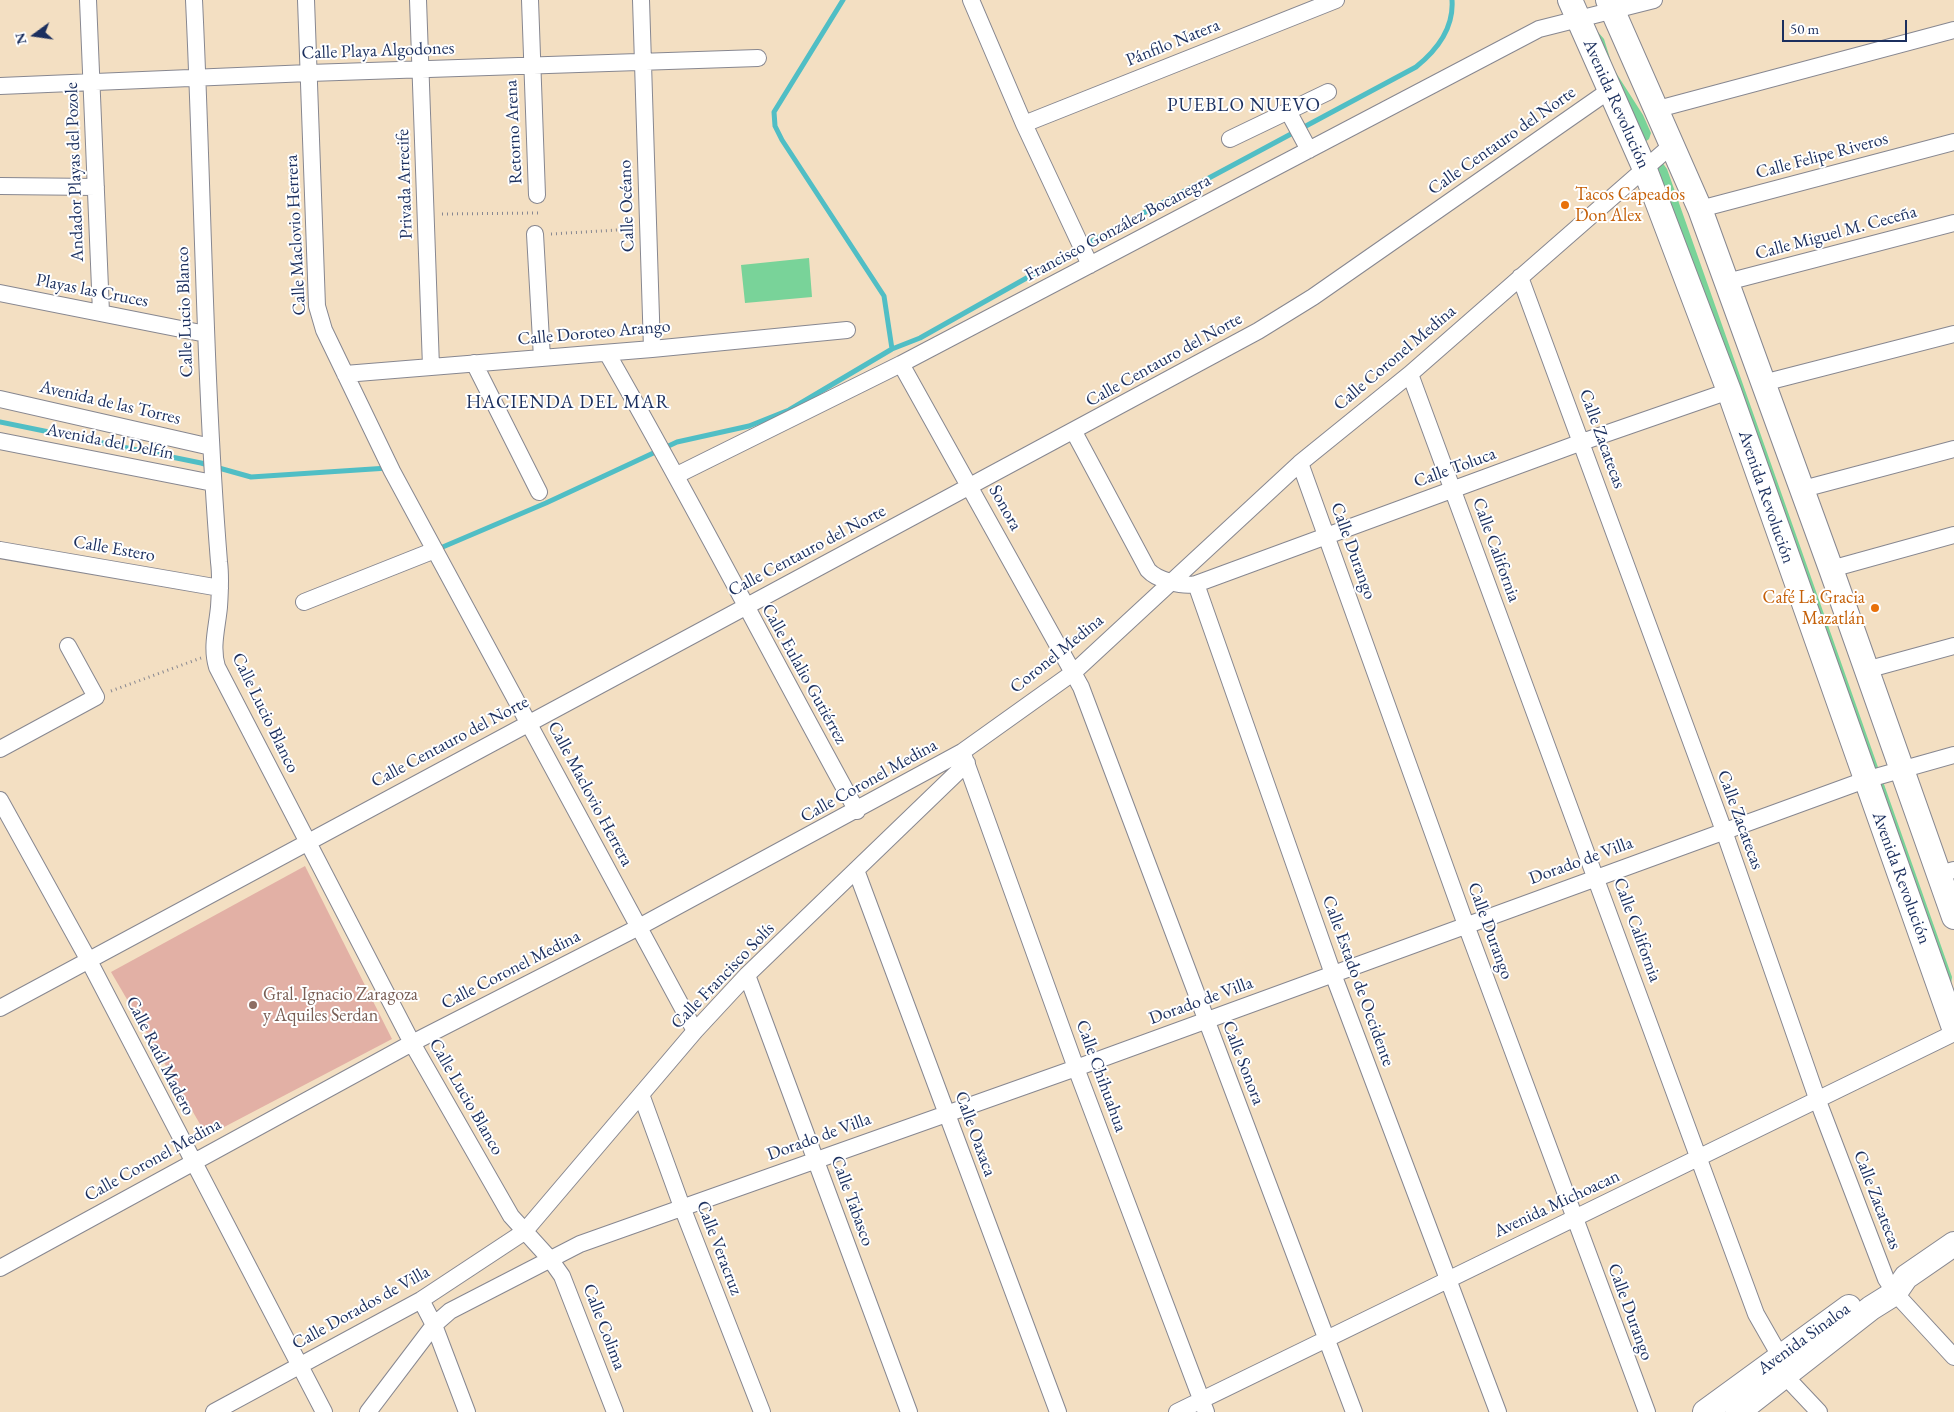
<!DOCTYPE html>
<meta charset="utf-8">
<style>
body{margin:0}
#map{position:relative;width:1954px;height:1412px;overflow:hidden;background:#f3dfc2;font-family:"EB Garamond",serif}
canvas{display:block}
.north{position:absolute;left:10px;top:10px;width:50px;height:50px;-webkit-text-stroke:4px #fff;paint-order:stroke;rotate:256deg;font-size:14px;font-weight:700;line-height:20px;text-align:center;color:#1b2f5e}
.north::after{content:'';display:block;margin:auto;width:18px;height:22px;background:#1b2f5e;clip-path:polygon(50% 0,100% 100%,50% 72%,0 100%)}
.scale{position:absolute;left:1782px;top:20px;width:125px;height:22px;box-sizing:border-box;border:2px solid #1b2f5e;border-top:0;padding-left:6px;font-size:15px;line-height:18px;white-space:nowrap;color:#1b2f5e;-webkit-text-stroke:4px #fff;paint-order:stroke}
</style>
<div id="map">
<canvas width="1954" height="1412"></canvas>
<div class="north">N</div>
<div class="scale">50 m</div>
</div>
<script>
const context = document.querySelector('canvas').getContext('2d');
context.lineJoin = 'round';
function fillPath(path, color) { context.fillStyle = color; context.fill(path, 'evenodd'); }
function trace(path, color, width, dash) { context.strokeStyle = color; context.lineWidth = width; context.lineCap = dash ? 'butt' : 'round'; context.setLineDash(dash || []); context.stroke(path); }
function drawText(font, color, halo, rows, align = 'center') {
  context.font = font + ' "EB Garamond",serif'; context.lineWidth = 4; context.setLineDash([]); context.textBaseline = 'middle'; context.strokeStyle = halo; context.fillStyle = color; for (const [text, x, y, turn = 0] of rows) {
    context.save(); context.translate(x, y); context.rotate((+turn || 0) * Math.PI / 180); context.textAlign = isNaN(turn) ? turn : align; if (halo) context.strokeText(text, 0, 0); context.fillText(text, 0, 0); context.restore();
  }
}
fillPath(new Path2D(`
 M1598,32L1604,39L1613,68L1643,115L1651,133L1649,139L1645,142L1594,40Z
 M1662,162L1667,169L1952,977L1951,984L1654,172Z
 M809,258L812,297L745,303L741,265Z`), '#79d399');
trace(new Path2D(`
 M892,349L920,338L1110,231L1416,67C1437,50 1454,28 1452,0
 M0,422L201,463L251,477L388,468
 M438,549L546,503L677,442L749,426L789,410L892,349L884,296L782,140L775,126L774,112L843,0`), '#50bec5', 5);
fillPath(new Path2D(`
 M305,866L392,1039L207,1136L111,972Z`), '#e2b0a5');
const street = new Path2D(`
 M88,0L101,312
 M194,0C203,187 204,375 219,562C221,577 220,592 219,607C217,628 211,647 217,667L412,1043L511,1216L550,1259L562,1276L615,1412
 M306,0L317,306L324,330L392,471L695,1031
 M418,0L431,367
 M530,0L537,195
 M641,0L652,349
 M971,0L1024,124L1090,265
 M0,86L309,73L758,58
 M1658,109L1954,30
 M1288,111L1309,150
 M1024,124L1336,0
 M1230,139L1328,92
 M0,186L96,187
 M1700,209L1954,142
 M535,234L542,358
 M1520,277L1724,831L1818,1101L1886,1279L1895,1293L1954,1357
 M1727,282L1954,223
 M0,293L206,334
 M607,353C694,504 773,659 857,811
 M474,363L539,492
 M901,364L1081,687L1354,1412
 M345,374L652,349L847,330
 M1410,374L1756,1314L1780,1356
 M1763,383L1954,334
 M0,399L211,447
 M1074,432L1148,570C1157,580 1182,587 1196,584L1333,974L1498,1412
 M0,441L213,483
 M1300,463L1466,925L1647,1412
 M677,475L901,364L1539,29L1654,0
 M1803,489L1954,449
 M0,550L220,588
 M1831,569L1954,535
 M1196,584L1582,442L1729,391
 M304,602L435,550
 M1866,670L1954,646
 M0,749L96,697L68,646
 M963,754L1076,1068L1206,1412
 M0,800L88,959L324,1412
 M856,870L1058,1412
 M1939,874L1954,870
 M747,975L909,1412
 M0,1008L1258,331L1313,297L1610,90
 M642,1097L682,1207L762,1412
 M0,1268L412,1043L639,927L962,752L1074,672L1300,463L1410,374L1673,144
 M421,1300L434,1325L467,1412
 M1785,1376L1819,1412
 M214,1412L421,1300L524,1232L695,1031L747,975L967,763
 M368,1412L434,1325L450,1311L580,1244L1076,1068L1865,780L1954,755
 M1177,1412L1954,1033`);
const secondary = new Path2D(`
 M1570,0L1644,167L1729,391L1954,1028
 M1608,0L1700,209L1831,569L1954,917
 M1705,1412L1849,1307
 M1738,1412L1871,1308L1895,1293L1906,1277L1954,1244`);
trace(street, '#878790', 18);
trace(secondary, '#878790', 26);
trace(new Path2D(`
 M442,214L539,213
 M551,234L634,229
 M111,691L201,658`), '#878790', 3, [1, 4]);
trace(street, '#fff', 16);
trace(secondary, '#fff', 24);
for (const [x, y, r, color] of [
 [1565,205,5,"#e8710a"],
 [1875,608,5,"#e8710a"],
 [253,1005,5,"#8d6e63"]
]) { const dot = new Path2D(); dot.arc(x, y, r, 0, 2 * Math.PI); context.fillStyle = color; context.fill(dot); trace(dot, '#fff', 2); }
drawText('18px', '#1b2f5e', '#fff', [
 ["Pánfilo Natera",1173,43,-22],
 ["Calle Playa Algodones",378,51,-2],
 ["Avenida Revolución",1616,104,66],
 ["Retorno Arena",514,132,-93],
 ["Calle Centauro del Norte",1502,141,-35],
 ["Calle Felipe Riveros",1822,156,-15],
 ["Andador Playas del Pozole",75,172,-92],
 ["Privada Arrecife",405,184,-92],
 ["Calle Océano",627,206,-92],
 ["Francisco González Bocanegra",1118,228,-28],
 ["Calle Miguel M. Ceceña",1836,233,-15],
 ["Calle Maclovio Herrera",296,235,-93],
 ["Playas las Cruces",92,291,11],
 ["Calle Lucio Blanco",185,312,-92],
 ["Calle Doroteo Arango",594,333,-5],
 ["Calle Coronel Medina",1395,358,-40],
 ["Calle Centauro del Norte",1164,360,-29],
 ["Avenida de las Torres",110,403,13],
 ["Calle Zacatecas",1602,439,70],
 ["Avenida del Delfín",110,442,11],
 ["Calle Toluca",1455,468,-20],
 ["Avenida Revolución",1766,497,71],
 ["Sonora",1005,508,61],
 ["Calle Estero",114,549,10],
 ["Calle California",1496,550,70],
 ["Calle Centauro del Norte",807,551,-28],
 ["Calle Durango",1353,551,70],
 ["Coronel Medina",1057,654,-39],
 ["Calle Eulalio Gutiérrez",804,674,61],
 ["Calle Lucio Blanco",265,713,64],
 ["Calle Centauro del Norte",450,742,-28],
 ["Calle Coronel Medina",869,781,-29],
 ["Calle Maclovio Herrera",590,794,62],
 ["Calle Zacatecas",1740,820,70],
 ["Dorado de Villa",1581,861,-20],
 ["Avenida Revolución",1901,878,70],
 ["Calle California",1637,930,70],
 ["Calle Durango",1490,931,70],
 ["Calle Coronel Medina",511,970,-27],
 ["Calle Francisco Solís",723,976,-46],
 ["Calle Estado de Occidente",1358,981,70],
 ["Dorado de Villa",1201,1001,-20],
 ["Calle Raúl Madero",160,1056,63],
 ["Calle Sonora",1243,1063,69],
 ["Calle Chihuahua",1101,1076,70],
 ["Calle Lucio Blanco",466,1097,60],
 ["Calle Oaxaca",975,1134,70],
 ["Dorado de Villa",819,1137,-20],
 ["Calle Coronel Medina",153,1160,-29],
 ["Calle Zacatecas",1877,1200,69],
 ["Calle Tabasco",852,1201,70],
 ["Avenida Michoacan",1557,1204,-25],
 ["Calle Veracruz",719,1248,69],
 ["Calle Dorados de Villa",361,1308,-29],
 ["Calle Durango",1630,1312,70],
 ["Calle Colima",604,1327,69],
 ["Avenida Sinaloa",1804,1339,-36]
]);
drawText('18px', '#c56008', '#fff', [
 ["Tacos Capeados",1575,195],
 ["Don Alex",1575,216],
 ["Café La Gracia",1865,598,"right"],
 ["Mazatlán",1865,619,"right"]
], 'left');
drawText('18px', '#785e54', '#fff', [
 ["Gral. Ignacio Zaragoza",263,995],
 ["y Aquiles Serdan",263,1016]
], 'left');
context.letterSpacing = '1px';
drawText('19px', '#1b2f5e', '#fff', [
 ["PUEBLO NUEVO",1244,106],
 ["HACIENDA DEL MAR",568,403]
]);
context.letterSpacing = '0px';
</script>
